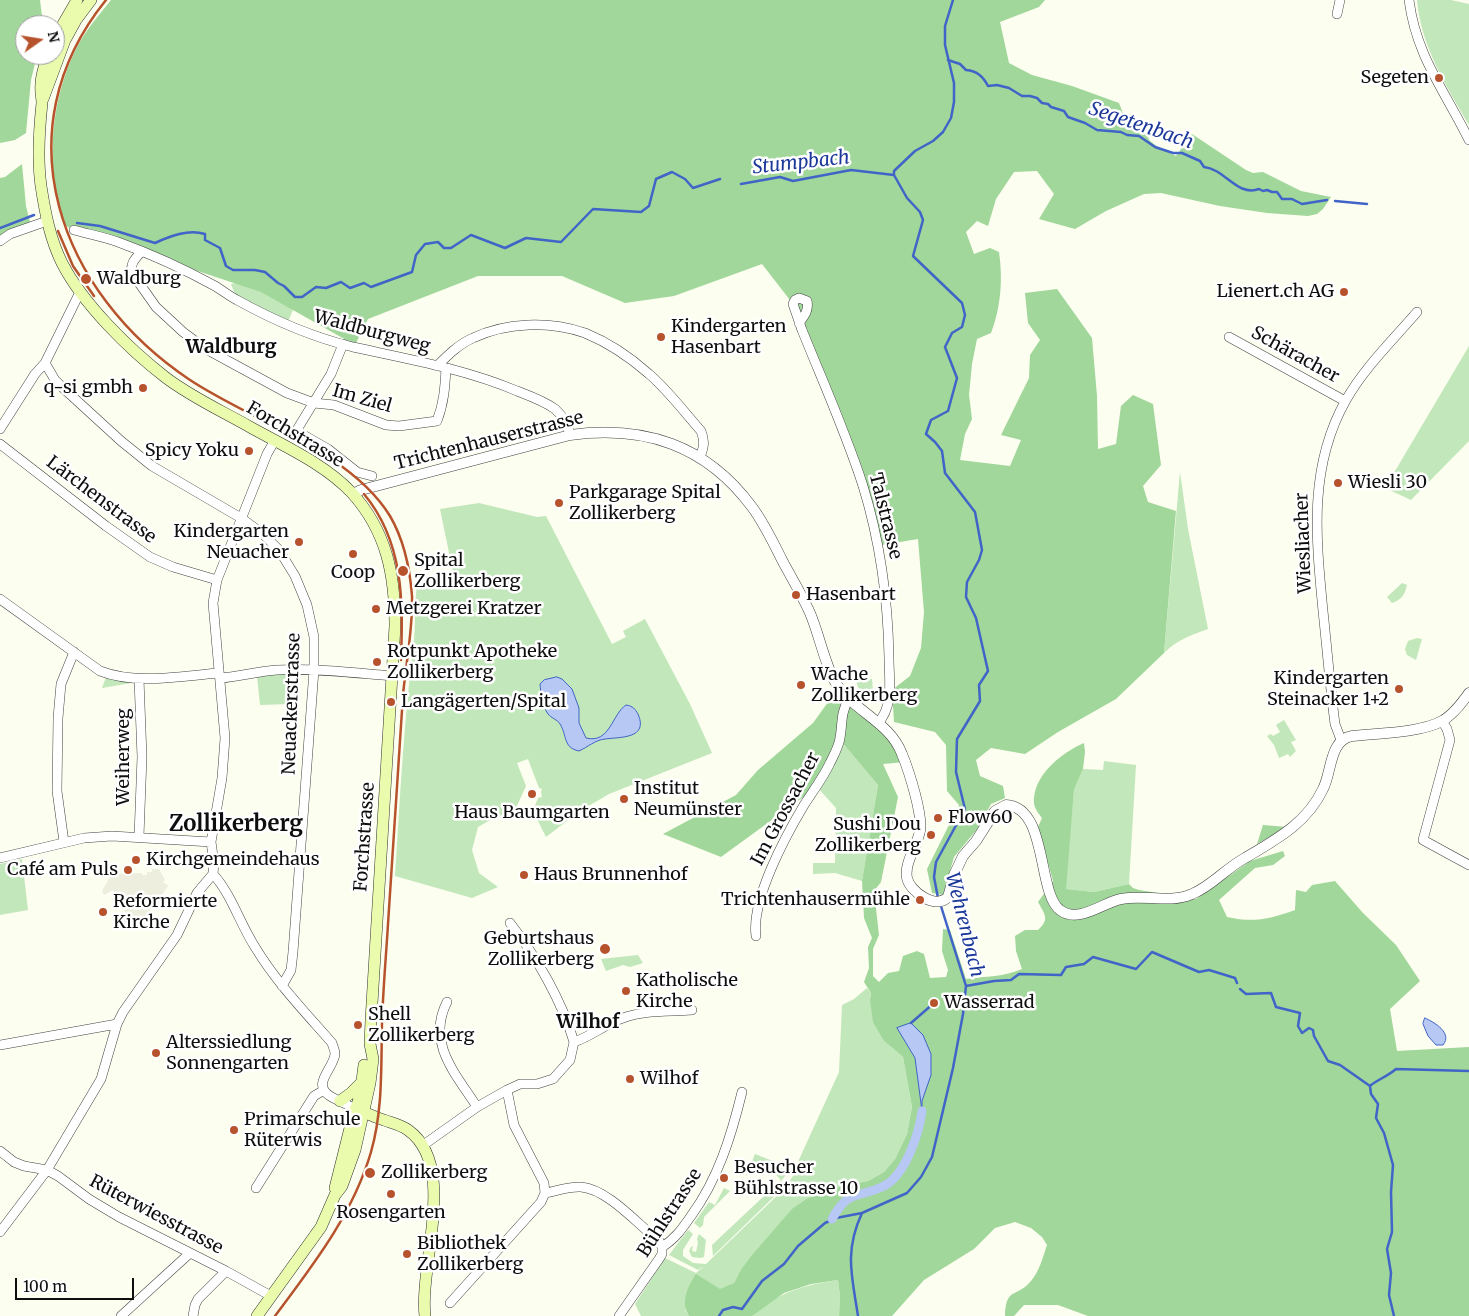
<!DOCTYPE html>
<meta charset="utf-8">
<style>
body{margin:0}
#map{position:relative;width:1469px;height:1316px;overflow:hidden;background:#fcfeef;font-family:Merriweather,serif}
canvas{display:block}
.north{position:absolute;left:15px;top:15px;width:50px;height:50px;box-sizing:border-box;background:#fff;border:1px solid #9f9f9f;border-radius:50%;rotate:77deg;font-size:14px;font-weight:700;line-height:20px;text-align:center;color:#0e0e0e}
.north::after{content:'';display:block;margin:auto;width:18px;height:22px;background:#b7532c;clip-path:polygon(50% 0,100% 100%,50% 72%,0 100%)}
.scale{position:absolute;left:15px;top:1278px;width:119px;height:22px;box-sizing:border-box;border:2px solid #0e0e0e;border-top:0;padding-left:6px;font-size:15px;line-height:18px;white-space:nowrap;color:#0e0e0e;-webkit-text-stroke:4px #fff;paint-order:stroke}
</style>
<div id="map">
<canvas width="1469" height="1316"></canvas>
<div class="north">N</div>
<div class="scale">100 m</div>
</div>
<script>
const context = document.querySelector('canvas').getContext('2d');
context.lineJoin = 'round';
function fillPath(path, color) { context.fillStyle = color; context.fill(path, 'evenodd'); }
function trace(path, color, width, dash) { context.strokeStyle = color; context.lineWidth = width; context.lineCap = dash ? 'butt' : 'round'; context.setLineDash(dash || []); context.stroke(path); }
function drawText(font, color, halo, rows, align = 'center') {
  context.font = font + ' Merriweather,serif'; context.lineWidth = 5; context.setLineDash([]); context.textBaseline = 'middle'; context.strokeStyle = halo; context.fillStyle = color; for (const [text, x, y, turn = 0] of rows) {
    context.save(); context.translate(x, y); context.rotate((+turn || 0) * Math.PI / 180); context.textAlign = isNaN(turn) ? turn : align; if (halo) context.strokeText(text, 0, 0); context.fillText(text, 0, 0); context.restore();
  }
}
fillPath(new Path2D(`
 M1417,0H1451L1469,4V125C1446,86 1421,46 1417,0Z
 M256,278L296,302L288,322L236,297L231,284Z
 M1469,346V441L1411,500L1385,488Z
 M1180,472L1188,529L1208,629C1191,635 1177,640 1164,653Z
 M479,503L537,517L546,516L612,644L626,637L623,631L645,619L690,704L712,753L609,794L580,811L546,837L533,811L538,798L542,797L541,792L542,789L539,788L528,759L517,763L526,786L515,810L492,819L478,827L472,850L479,873L498,887L472,898L395,876C400,798 404,719 414,640C416,620 414,600 418,579L453,572L440,509Z
 M1402,583L1407,585C1405,595 1401,600 1392,603L1387,597Z
 M1417,638L1422,639L1416,660L1407,655L1405,649L1408,641Z
 M273,674H288L289,704L260,705L257,676Z
 M106,677L131,682V683L102,688Z
 M855,678L872,679L873,691L880,701C864,702 859,692 855,678Z
 M1284,720L1296,740L1291,742L1296,751L1290,757L1288,754L1279,758L1274,745L1267,736L1271,734L1273,736L1280,732L1276,725Z
 M840,740L878,785L862,881L835,873L813,874V863H835V864L836,808L817,787Z
 M1104,761L1136,765L1129,884L1094,892L1065,889L1074,790L1083,769L1103,770Z
 M22,859L28,910L0,915V864Z
 M638,955L643,963L630,967L623,965L606,971L601,959Z
 M867,988L871,993L870,1000L884,1041L903,1057L912,1107L907,1134L895,1159L884,1172L868,1181L837,1187L808,1198L740,1271L734,1283L720,1290L685,1310L689,1316H641L635,1304L665,1258L696,1273L704,1266L698,1270L669,1255L688,1230L693,1234L683,1250V1256L693,1263L706,1264L786,1187L793,1176L797,1164L839,1072L842,1005L854,999Z
 M755,1154L788,1167L789,1171L781,1181L785,1186L713,1256L712,1245L781,1180L765,1163L760,1168L757,1165L746,1176Z
 M724,1188L730,1191L704,1217L703,1225L700,1228L694,1223L709,1202L715,1205Z
 M699,1234L706,1240L704,1257L700,1258L692,1257L689,1251L691,1247L693,1246L692,1251L696,1252L698,1243L697,1239Z
 M838,1280L840,1296L839,1316H752C777,1292 805,1285 838,1280Z`), '#c2e7ba');
fillPath(new Path2D(`
 M0,0H40L43,25H25V55H37L31,80L26,133L15,140L0,143Z
 M111,0H1045L1039,7L1000,22L1009,63L1032,75L1072,86L1119,103L1124,116L1146,130L1149,140L1159,148L1176,156L1192,134L1246,170L1253,173L1263,172L1301,191L1331,197L1323,209L1317,214L1308,216L1267,213L1220,206L1161,193L1144,194L1106,211L1075,229L1039,219L1054,194L1037,171L1014,172L996,199L988,226L977,221L966,232L974,254L990,248L999,252C1003,279 1001,307 991,333L977,339L972,364L969,395L972,419L965,434L960,460L1010,466L1021,440L1001,435L1029,378L1030,355L1040,340L1028,323L1025,293L1057,289L1092,338L1097,396L1098,449L1116,444L1121,406L1133,395L1153,404L1161,465L1143,486L1148,502L1176,511L1164,653L1116,699L1058,732L1025,754L991,748L976,760L980,776L1003,786L1005,798L991,804L978,828L954,857L943,895L932,893L927,869L959,805L947,791L946,745L935,732L894,722L892,690L910,676L921,648L924,612L918,539L882,545L863,486L793,304L762,264L674,296L625,303L562,276H478L368,319L355,345L261,292L74,230L66,226C44,170 50,100 77,47C86,30 99,15 111,0Z
 M22,164L26,206L31,226L0,241V178L5,177Z
 M839,687L888,731L905,762L883,764L898,797L881,882L874,891L879,935L873,949V976L879,982L888,973L899,971L903,956L917,951L924,954L930,978L946,977L948,970L942,951L943,929L950,930L966,979C986,976 1004,977 1022,969L1016,951L1015,936L1025,930H1038C1050,919 1045,915 1038,902L1053,881L1038,827L1042,818C1039,814 1035,809 1034,804C1032,776 1061,753 1084,743L1085,752L1083,769L1074,790L1066,889L1094,892L1129,884L1133,888L1139,890L1196,899L1250,861L1283,851L1285,856L1273,865L1255,868L1219,900L1227,917C1254,923 1270,919 1295,910L1296,890L1306,892L1312,885L1335,881L1363,913L1396,945L1420,981L1390,1009L1397,1051L1469,1047V1316H1088L1058,1305H1024L1014,1316H1005C1006,1286 1016,1299 1031,1281C1039,1272 1043,1257 1047,1245L1042,1237L1031,1228L1015,1222L995,1228L974,1249L924,1280L892,1316H839L840,1296L838,1280L811,1284L784,1293L752,1316H689C680,1302 688,1286 696,1274L720,1289L734,1283L740,1271L753,1254L792,1209L808,1198L837,1187L868,1181L884,1172L895,1159L907,1134L912,1107L903,1057L884,1041L873,1022L870,1000L871,993L864,982L869,968L868,947L872,938L864,918L862,881L878,785L840,740L817,787L721,857L663,834L736,795L758,770L813,723Z
 M1263,825L1287,827L1257,844Z`), '#a1d79a');
fillPath(new Path2D(`
 M152,869H159L165,880L163,882L168,886L156,904L154,903L148,913L150,915L145,923L121,924L118,920L127,915L113,890L104,895L102,891L113,871H120L121,874L142,873V875H147V872H152Z`), '#edeede');
const water = new Path2D(`
 M557,677L562,679L572,689L579,708V723L586,738C610,744 612,714 626,705C633,706 635,709 638,714C649,739 620,737 605,739C595,740 588,747 579,751C563,748 567,735 560,724C558,720 551,718 548,714C542,706 541,693 540,684L544,680Z
 M1425,1018C1434,1022 1453,1033 1443,1045H1436L1428,1036L1423,1024Z
 M911,1023L923,1035L931,1054V1075L922,1101V1111L915,1058L897,1028Z`);
fillPath(water, '#b6c8f3');
trace(water, '#4064c7', 1);
trace(new Path2D(`
 M948,60L960,64L966,70C977,71 983,76 988,86L997,85L1009,88L1022,96H1030L1037,98L1042,103L1048,104L1051,107L1064,111L1068,117L1085,123L1097,130L1121,132L1127,135L1139,136L1155,147L1173,153H1182L1200,161L1204,167C1225,169 1237,197 1259,189L1263,191L1267,190L1272,192H1277L1282,199H1292L1302,204L1327,200
 M741,184L780,177L793,181L851,170L894,175
 M1335,201L1367,204
 M77,223L100,226L155,243C170,236 188,229 205,234V240L220,248L226,266L233,270H255L265,272L278,283L284,286L295,297H302L316,287L326,288L341,282L350,288L364,283L371,287L412,272L416,255L425,244L438,242L444,248H451L471,235L505,248L526,238L561,242L593,209L641,212L649,206L656,179L672,172L685,179L693,188L720,179
 M0,228L34,215
 M938,898L934,877L936,862L965,809L956,772L957,739L980,701L979,685L988,671L976,618L966,597L967,582L979,560L982,550L975,512L945,473L942,451L935,442L926,434L931,420L948,411L957,378L945,347L952,333L962,327L965,315L962,303L913,256L923,220L920,212L907,198L894,175V171L915,151L933,141L943,132L951,118L954,102V83L945,45V26L953,0
 M966,986L994,981L1011,980L1019,974L1061,975L1066,967L1084,964L1093,957L1136,969L1152,952L1199,972L1209,970L1235,978L1237,983
 M1240,989L1246,994L1271,993L1276,1007L1300,1013L1298,1026L1302,1033L1309,1028L1313,1030L1314,1036L1328,1061L1340,1065L1370,1086L1371,1094L1378,1104L1376,1118L1384,1133L1393,1165L1391,1192L1392,1232L1387,1249L1391,1273L1389,1295L1394,1316
 M953,998H966
 M911,1023L934,1003
 M1371,1085C1379,1079 1388,1076 1396,1069L1469,1071
 M719,1316L723,1310L733,1307L742,1309L762,1281L784,1264L798,1246L825,1223L836,1218L862,1213L907,1193L921,1177L932,1157L953,1068L963,1014L966,986L940,903
 M858,1316C852,1276 844,1252 862,1213`), '#4064c7', 2.5);
trace(new Path2D(`
 M832,1219C849,1189 855,1199 882,1187C905,1177 919,1134 922,1111`), '#b6c8f3', 9);
const minor = new Path2D(`
 M1409,0C1416,56 1445,91 1469,140
 M1337,14L1340,0
 M74,230C88,234 104,237 118,242C151,254 184,269 215,286C222,290 229,296 237,300C273,320 312,337 353,347C408,359 465,369 517,391C530,396 544,401 555,409C563,416 568,425 570,435
 M0,241L10,234L47,221
 M141,252C135,259 130,263 132,273L156,307L183,332L206,349L287,393L314,403L334,405L386,425L399,426L437,421C444,403 445,387 446,368
 M799,323C804,316 809,311 807,301L799,298L795,300L793,304L802,330C823,382 846,433 863,486C880,541 888,600 889,658C889,680 894,706 878,723
 M1229,337L1345,401
 M343,344L331,374L298,428L300,433L328,449L357,472L372,476
 M45,363L55,380L62,387L121,441L152,466L241,518L263,534L279,550L295,576L307,605L314,637V670L293,952L291,970L282,986
 M437,366C448,355 459,344 473,338C507,322 549,321 585,333C607,342 631,358 649,374C667,389 685,413 701,431C705,441 704,447 700,457
 M0,429L35,374L45,363L80,292
 M0,444L106,526L150,557L173,567L217,580
 M0,599L100,671C136,685 181,676 219,673
 M220,678C239,677 258,671 277,670C315,668 354,673 393,676
 M1442,721L1447,729L1450,740L1423,840L1469,865
 M1341,740L1335,724C1330,686 1327,648 1323,611C1316,538 1308,467 1346,400C1365,367 1392,341 1417,312
 M139,836L142,757L139,679
 M64,842L57,791L58,718L61,684L74,652
 M0,858L84,838L112,836L211,842
 M213,874L214,863L211,842L222,778L225,738L213,603L217,580L267,454L275,440
 M213,874C232,895 240,924 255,947C276,982 305,1012 332,1043C333,1047 335,1050 335,1054C334,1068 311,1084 330,1096C338,1101 347,1104 355,1109
 M510,923C536,956 562,1001 574,1042
 M756,936C751,900 785,837 804,805C813,791 823,778 830,763C834,755 839,746 840,738C843,721 840,715 849,698
 M447,1002C426,1043 456,1074 477,1107
 M574,1042C592,1036 605,1024 623,1018C644,1010 669,1012 692,1010
 M0,1045L117,1024
 M507,1090L514,1125L544,1183L545,1193
 M422,1146L477,1107L507,1090L520,1084H537L553,1079L570,1060L574,1042
 M0,1151L14,1162L24,1166L47,1170L58,1176L89,1199L119,1217L226,1271L271,1296
 M256,1188L314,1096L324,1090
 M545,1193C557,1191 569,1186 581,1187C606,1189 634,1220 653,1236L659,1241L662,1247
 M0,1232L47,1170L101,1079L117,1024L123,1012L177,935L197,893L213,874
 M662,1247C675,1239 682,1229 691,1216C718,1179 731,1137 742,1092
 M450,1303L541,1202L545,1193
 M121,1316L190,1253
 M193,1316L195,1305L198,1299L226,1271
 M619,1316L659,1259L662,1254V1247`);
const tertiary = new Path2D(`
 M353,494L361,490L570,435C645,425 706,445 752,507C764,523 773,542 782,560C791,577 802,595 810,613C819,634 824,661 834,680C851,711 889,720 902,754C909,771 923,815 920,831C917,846 904,863 907,878C910,892 936,910 948,897L954,875L963,856L976,841L995,811L1006,805C1048,807 1037,893 1060,910C1078,924 1102,903 1121,899C1144,894 1170,904 1192,894C1212,886 1226,868 1245,858C1277,839 1307,823 1323,789C1332,772 1329,740 1352,736C1378,733 1420,733 1442,721C1453,715 1462,703 1469,693`);
const secondary = new Path2D(`
 M55,38L77,0
 M48,55C45,64 41,75 41,84C40,91 42,97 42,103C39,131 37,158 41,186C45,212 50,239 62,263C83,304 129,349 165,377C191,397 222,411 250,427C284,446 325,464 352,493C387,532 395,575 395,626L371,1020L370,1044L373,1059L370,1083L355,1150L342,1186L335,1195L321,1227L257,1316
 M43,99L65,40L76,20L91,0
 M340,1101L351,1093L362,1082
 M355,1109C365,1112 374,1117 384,1120C392,1123 401,1125 408,1130C458,1165 419,1265 425,1316
 M335,1188L352,1120L360,1096L364,1065`);
trace(minor, '#414141', 10);
trace(tertiary, '#414141', 11);
trace(secondary, '#303030', 12);
trace(minor, '#fff', 9);
trace(tertiary, '#fff', 10);
trace(secondary, '#eafbad', 11);
trace(new Path2D(`
 M106,0C0,131 59,293 190,380C252,421 350,451 390,516C404,540 410,569 412,596C413,630 406,662 403,695C398,771 393,848 388,924C386,957 383,990 382,1023C381,1067 383,1110 371,1152C353,1214 313,1265 275,1316
 M58,231L73,266L94,296
 M364,494C404,542 403,601 401,660`), '#b7532c', 2.5);
for (const [x, y, r, color] of [
 [1439,78,5,"#b7532c"],
 [86,279,6,"#b7532c"],
 [1344,292,5,"#b7532c"],
 [661,337,5,"#b7532c"],
 [143,388,5,"#b7532c"],
 [249,451,5,"#b7532c"],
 [1338,483,5,"#b7532c"],
 [559,503,5,"#b7532c"],
 [299,542,5,"#b7532c"],
 [353,554,5,"#b7532c"],
 [403,571,6,"#b7532c"],
 [796,595,5,"#b7532c"],
 [376,609,5,"#b7532c"],
 [377,662,5,"#b7532c"],
 [801,685,5,"#b7532c"],
 [1399,689,5,"#b7532c"],
 [391,702,5,"#b7532c"],
 [532,794,5,"#b7532c"],
 [624,799,5,"#b7532c"],
 [938,818,5,"#b7532c"],
 [931,835,5,"#b7532c"],
 [136,860,5,"#b7532c"],
 [128,870,5,"#b7532c"],
 [524,875,5,"#b7532c"],
 [920,900,5,"#b7532c"],
 [103,912,5,"#b7532c"],
 [605,949,6,"#b7532c"],
 [626,991,5,"#b7532c"],
 [934,1003,5,"#b7532c"],
 [358,1025,5,"#b7532c"],
 [156,1053,5,"#b7532c"],
 [630,1079,5,"#b7532c"],
 [234,1130,5,"#b7532c"],
 [370,1173,6,"#b7532c"],
 [724,1178,5,"#b7532c"],
 [391,1194,5,"#b7532c"],
 [407,1254,5,"#b7532c"]
]) { const dot = new Path2D(); dot.arc(x, y, r, 0, 2 * Math.PI); context.fillStyle = color; context.fill(dot); trace(dot, '#fff', 2); }
drawText('18px', '#0e0e0e', '#fff', [
 ["Segeten",1429,78,"right"],
 ["Waldburg",97,279],
 ["Lienert.ch AG",1334,292,"right"],
 ["Kindergarten",671,327],
 ["Hasenbart",671,348],
 ["q-si gmbh",133,388,"right"],
 ["Spicy Yoku",239,451,"right"],
 ["Wiesli 30",1348,483],
 ["Parkgarage Spital",569,493],
 ["Zollikerberg",569,514],
 ["Kindergarten",289,532,"right"],
 ["Neuacher",289,553,"right"],
 ["Spital",414,561],
 ["Zollikerberg",414,582],
 ["Coop",353,573,"center"],
 ["Hasenbart",806,595],
 ["Metzgerei Kratzer",386,609],
 ["Rotpunkt Apotheke",387,652],
 ["Zollikerberg",387,673],
 ["Wache",811,675],
 ["Zollikerberg",811,696],
 ["Kindergarten",1389,679,"right"],
 ["Steinacker 1+2",1389,700,"right"],
 ["Langägerten/Spital",401,702],
 ["Institut",634,789],
 ["Neumünster",634,810],
 ["Haus Baumgarten",532,813,"center"],
 ["Flow60",948,818],
 ["Sushi Dou",921,825,"right"],
 ["Zollikerberg",921,846,"right"],
 ["Kirchgemeindehaus",146,860],
 ["Café am Puls",118,870,"right"],
 ["Haus Brunnenhof",534,875],
 ["Trichtenhausermühle",910,900,"right"],
 ["Reformierte",113,902],
 ["Kirche",113,923],
 ["Geburtshaus",594,939,"right"],
 ["Zollikerberg",594,960,"right"],
 ["Katholische",636,981],
 ["Kirche",636,1002],
 ["Wasserrad",944,1003],
 ["Shell",368,1015],
 ["Zollikerberg",368,1036],
 ["Alterssiedlung",166,1043],
 ["Sonnengarten",166,1064],
 ["Wilhof",640,1079],
 ["Primarschule",244,1120],
 ["Rüterwis",244,1141],
 ["Besucher",734,1168],
 ["Bühlstrasse 10",734,1189],
 ["Zollikerberg",381,1173],
 ["Rosengarten",391,1213,"center"],
 ["Bibliothek",417,1244],
 ["Zollikerberg",417,1265]
], 'left');
drawText('18px', '#0e0e0e', '#fff', [
 ["Waldburgweg",372,332,15],
 ["Schäracher",1295,355,29],
 ["Im Ziel",362,399,16],
 ["Forchstrasse",295,435,31],
 ["Trichtenhauserstrasse",489,441,-14],
 ["Lärchenstrasse",101,500,37],
 ["Talstrasse",885,516,76],
 ["Wiesliacher",1304,543,-92],
 ["Neuackerstrasse",292,704,-88],
 ["Weiherweg",124,757,-90],
 ["Im Grossacher",786,809,-62],
 ["Forchstrasse",365,837,-86],
 ["Bühlstrasse",670,1213,-57],
 ["Rüterwiesstrasse",156,1215,28]
]);
drawText('italic 19px', '#1c399a', '#fff', [
 ["Segetenbach",1141,126,19],
 ["Stumpbach",801,163,-6],
 ["Wehrenbach",964,925,76]
]);
drawText('bold 19px', '#0e0e0e', '#fff', [
 ["Waldburg",231,348],
 ["Wilhof",588,1023]
]);
drawText('bold 22px', '#0e0e0e', '#fff', [
 ["Zollikerberg",236,825]
]);
</script>
